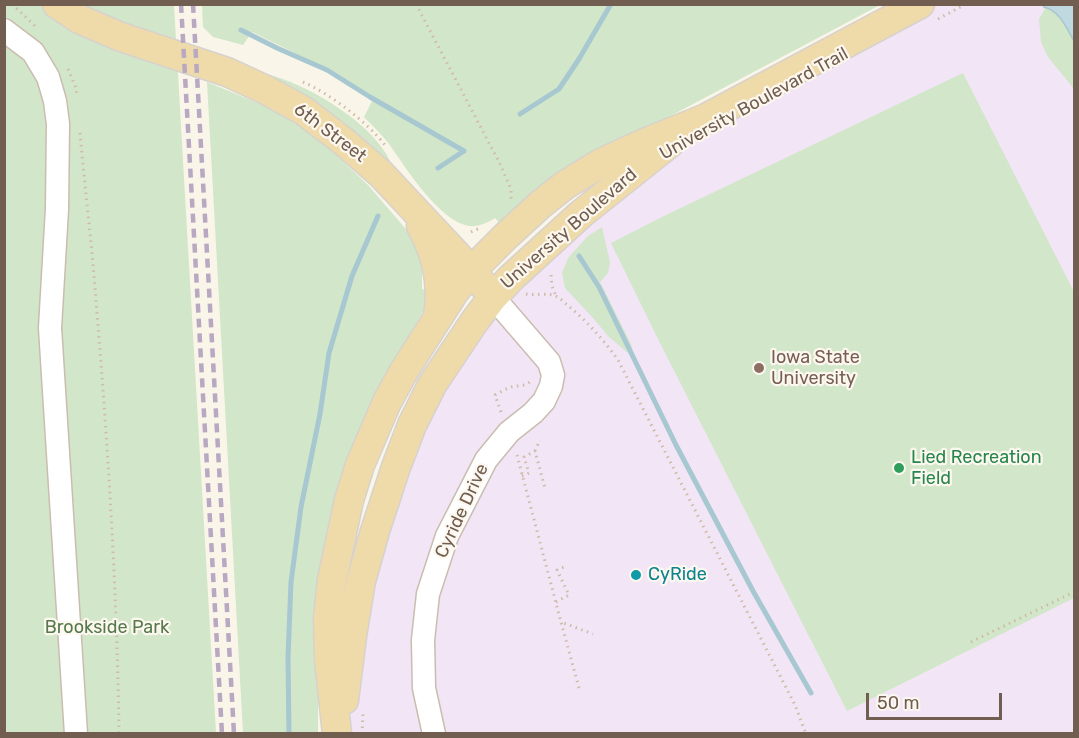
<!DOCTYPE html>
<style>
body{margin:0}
#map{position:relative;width:1079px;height:738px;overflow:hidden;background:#faf5e9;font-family:Rubik,sans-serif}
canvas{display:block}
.frame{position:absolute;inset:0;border:6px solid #715e50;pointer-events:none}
.scale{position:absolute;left:866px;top:693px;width:136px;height:27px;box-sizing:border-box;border:3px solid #715e50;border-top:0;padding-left:8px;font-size:18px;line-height:21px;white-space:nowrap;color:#715e50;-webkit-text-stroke:4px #fdf8ef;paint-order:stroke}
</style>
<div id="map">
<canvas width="1079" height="738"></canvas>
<div class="frame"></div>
<div class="scale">50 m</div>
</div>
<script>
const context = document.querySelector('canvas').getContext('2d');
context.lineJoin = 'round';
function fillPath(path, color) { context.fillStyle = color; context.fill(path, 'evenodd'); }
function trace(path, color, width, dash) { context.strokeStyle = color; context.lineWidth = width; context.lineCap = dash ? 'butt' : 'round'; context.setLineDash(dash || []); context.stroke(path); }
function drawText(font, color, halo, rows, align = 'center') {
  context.font = font + ' Rubik,sans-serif'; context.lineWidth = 4.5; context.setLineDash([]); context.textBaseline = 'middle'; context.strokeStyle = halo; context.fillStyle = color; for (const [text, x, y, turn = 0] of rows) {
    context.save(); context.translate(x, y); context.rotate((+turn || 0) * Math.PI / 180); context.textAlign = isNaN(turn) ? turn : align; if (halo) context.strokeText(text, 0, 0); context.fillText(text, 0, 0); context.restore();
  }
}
fillPath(new Path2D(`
 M927,5H1074V733L340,734L375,531L474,322L667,145Z`), '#f1e5f6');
fillPath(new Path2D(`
 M4,5H174L216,733H5Z
 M202,5H880L593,157L501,225L495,218C487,223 478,227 469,226C439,221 406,168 389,144C382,135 373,126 364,117L374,97L325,68L252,32L243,45L213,37L203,27Z
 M1044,7L1052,9L1060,17L1074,41V89L1048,57L1041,42L1039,19L1045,9Z
 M963,73L1074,292V598L847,711L658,339L611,243L664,216Z
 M270,75C311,86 376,125 392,165C370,145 349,124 323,108C306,97 287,88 269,79Z
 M207,82L270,108L302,126L336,155L368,185L405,228L420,249L431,273H422V289L430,291L425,308L389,372L318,601V733H243Z
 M602,227L610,262L608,273L600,282L631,344L633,351L628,353L608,336L594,319L565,288L562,273L568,258L588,236Z`), '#d2e6c9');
const water = new Path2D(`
 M1043,5H1074V41C1066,27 1060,11 1044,7Z`);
fillPath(water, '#c0d9e1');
trace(water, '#a7c7d1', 1.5);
trace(new Path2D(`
 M241,30L277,48L327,70L370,97L464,151L438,168
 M520,114L559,89L579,59L611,4
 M579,256L599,287L676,445L753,591L811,693
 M289,734L288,657L291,582L301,507L320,414L329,353L352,276L378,216`), '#a7c7d1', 5);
const minor = new Path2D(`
 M4,30L33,52L48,77L55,101L58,124L57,209L50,328L76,734
 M434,734L424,688L423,640L428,594L447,536L486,460L509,432L533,413L544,401L551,386L553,375L549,362L493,297`);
const major = new Path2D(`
 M57,4L79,19L121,37L227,72L266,90L304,111L343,141L381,174L455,253L483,285
 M421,226C437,256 443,282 438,316
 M344,700L352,636L361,581L375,531L396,467L412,425L432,385L474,322L493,297L511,278L581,214L670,143
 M337,734L329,659L328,618L332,580L349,500L360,465L387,402L404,371L455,291L471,271L506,236L541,204L565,185L601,163L642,144L706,118L920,4`);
trace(minor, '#cabdb0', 25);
trace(major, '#d7d2ce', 31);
trace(new Path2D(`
 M12,4L35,26
 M416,4L499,162L511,189V201
 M938,19L966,4
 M68,69L76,88L77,96
 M303,82C329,93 367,122 385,145
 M80,133C85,189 92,245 96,301C108,445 117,589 119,734
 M471,232L480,228
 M551,275L552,286L556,296
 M526,294C535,296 546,292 555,296C559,297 563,301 566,304C586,320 603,339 618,360L795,705L806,734
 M501,412L495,395L510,387L525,385L530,382
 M535,451L540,440
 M517,455L561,622
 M522,476L529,473L524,457L535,451L545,488
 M556,602L569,595L557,570L566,566
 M971,642L1074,592
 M579,688L561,622L593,634
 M362,734L363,714`), '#d0bba7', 3, [1.5, 4.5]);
trace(minor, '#fff', 22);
trace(major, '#efdbaa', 28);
trace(new Path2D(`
 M181,4L222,734
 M193,4L234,734`), '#b8a8c2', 4.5, [9, 6]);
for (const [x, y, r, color] of [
 [759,368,6,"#8d6e63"],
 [899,468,6,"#2e9e5b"],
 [636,575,6,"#0f9aa8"]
]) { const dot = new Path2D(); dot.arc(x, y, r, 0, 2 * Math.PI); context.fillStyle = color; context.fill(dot); trace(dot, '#fdf8ef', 2); }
drawText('18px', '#715e50', '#fdf8ef', [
 ["University Boulevard Trail",754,104,-29],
 ["6th Street",330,133,37],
 ["University Boulevard",569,229,-41],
 ["Cyride Drive",462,511,-65]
]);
drawText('18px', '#785e54', '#fdf8ef', [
 ["Iowa State",771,358],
 ["University",771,379]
], 'left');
drawText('18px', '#27864d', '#fdf8ef', [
 ["Lied Recreation",911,458],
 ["Field",911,479]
], 'left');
drawText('18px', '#0d838f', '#fdf8ef', [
 ["CyRide",648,575]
], 'left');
drawText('18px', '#567a4d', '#fdf8ef', [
 ["Brookside Park",107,628]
]);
</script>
